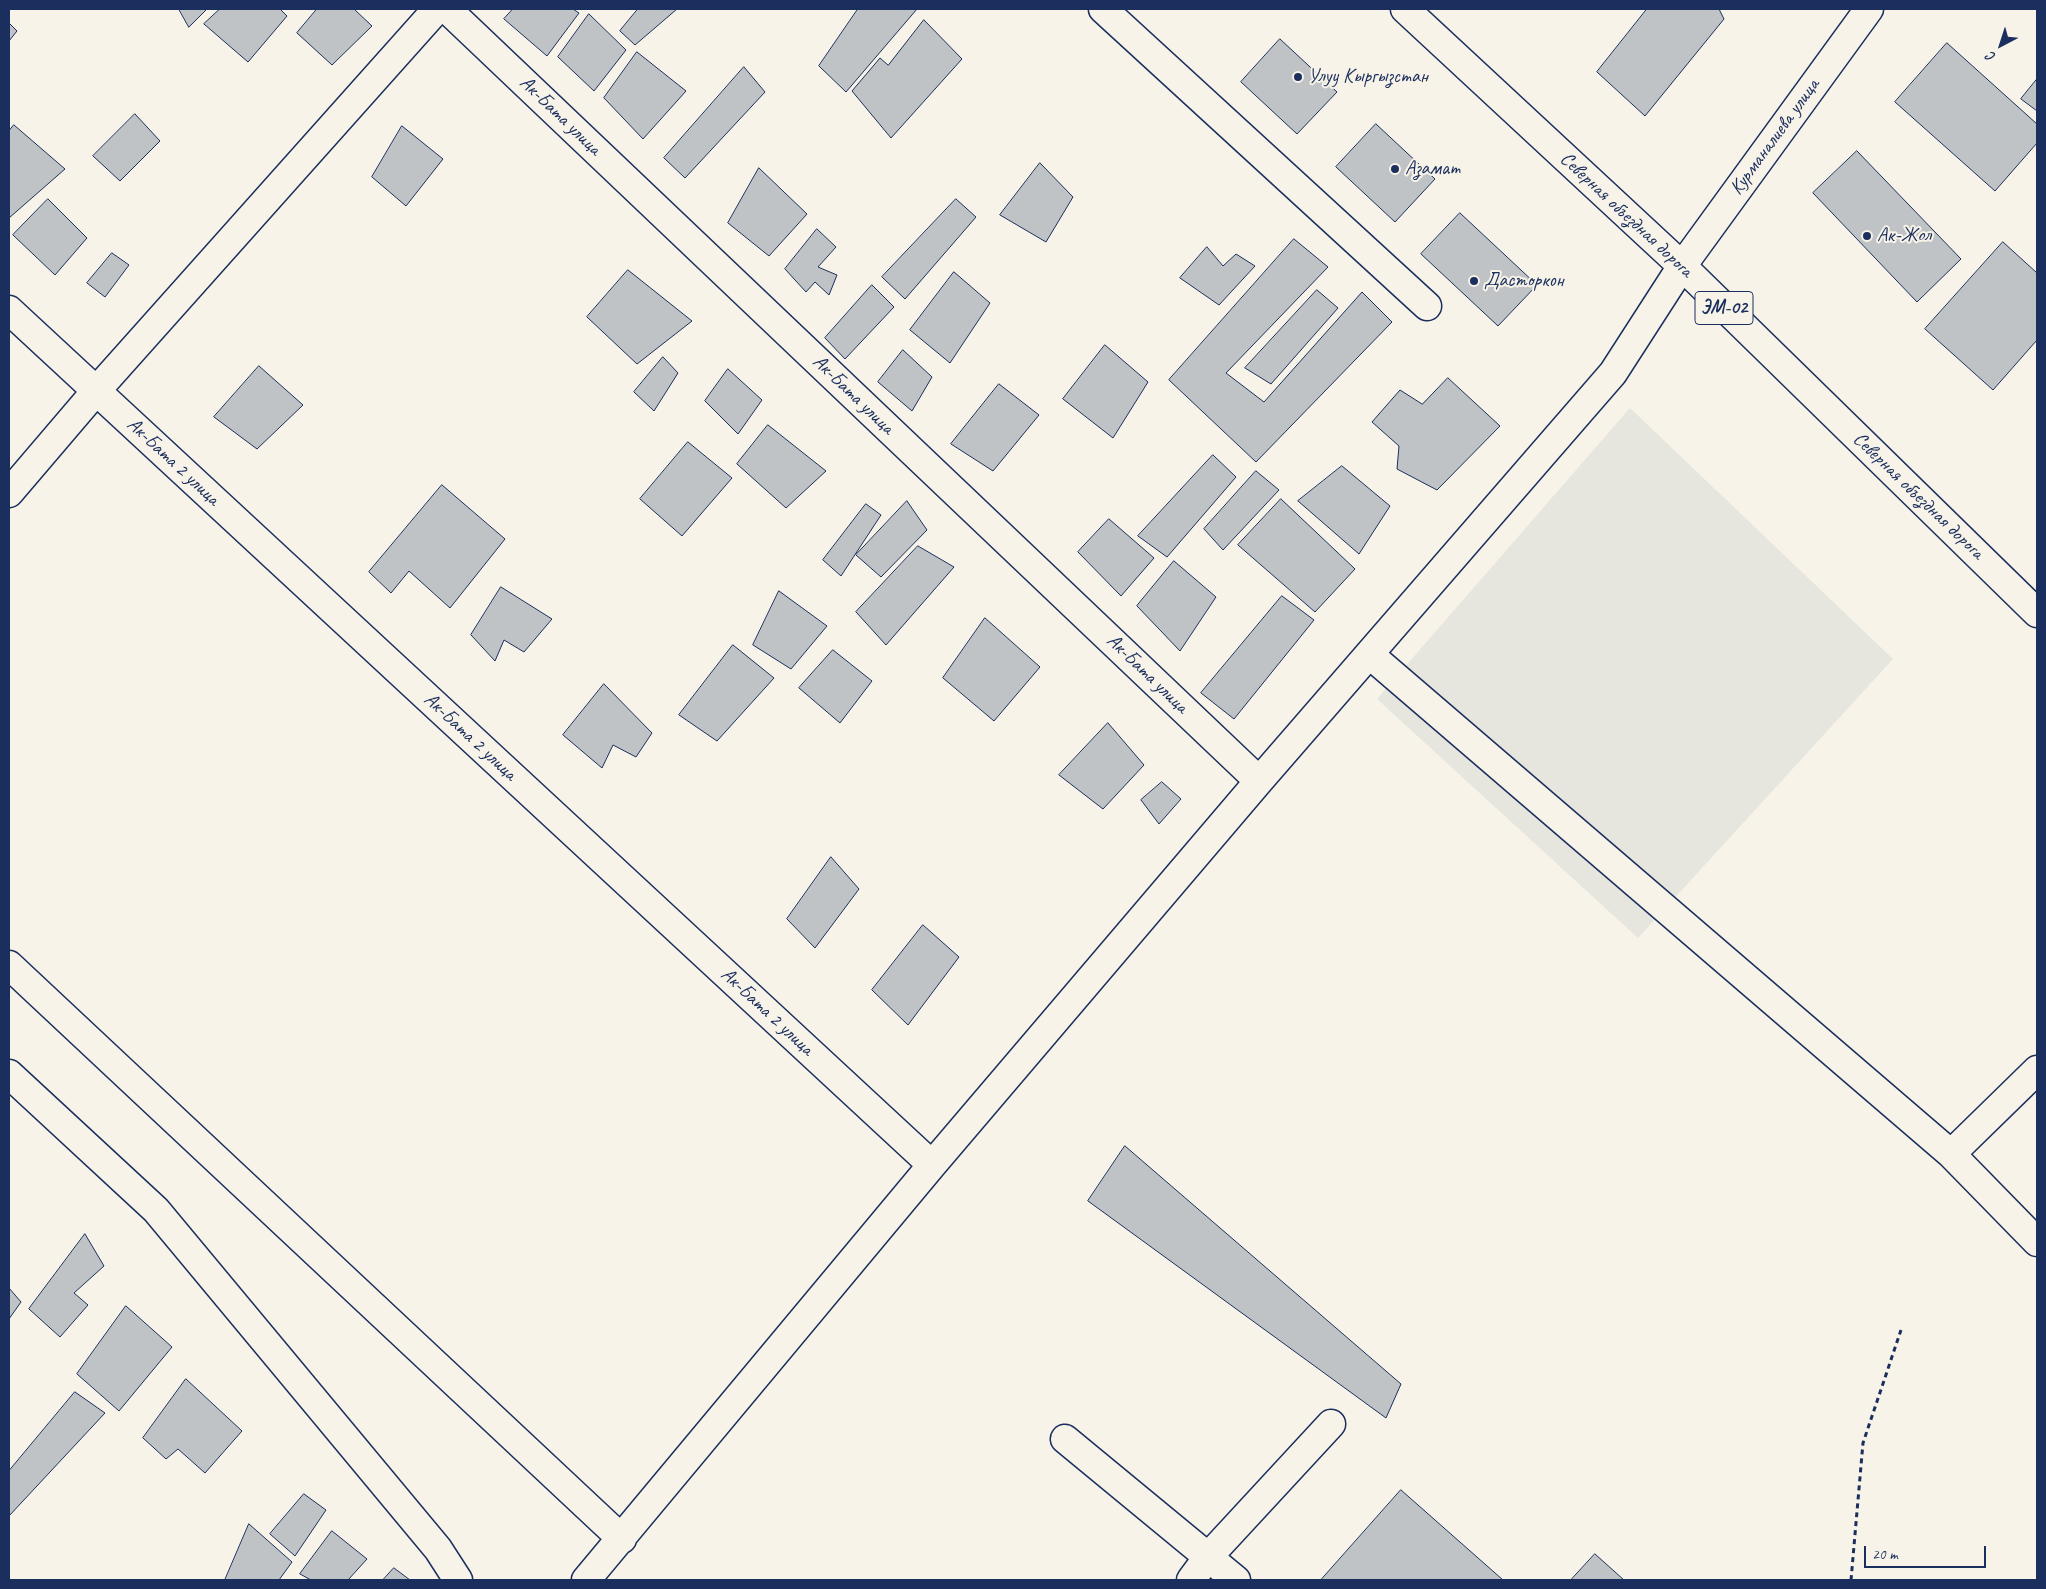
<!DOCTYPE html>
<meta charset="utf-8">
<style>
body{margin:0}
#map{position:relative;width:2046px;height:1589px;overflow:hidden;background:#f7f3e8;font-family:Caveat,sans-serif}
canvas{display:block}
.frame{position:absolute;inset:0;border:10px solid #1b2f5e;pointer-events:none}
.north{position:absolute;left:1976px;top:20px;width:50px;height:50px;-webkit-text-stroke:4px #f7f3e8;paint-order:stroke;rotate:220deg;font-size:14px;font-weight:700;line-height:20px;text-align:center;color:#1b2f5e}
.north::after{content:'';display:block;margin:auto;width:18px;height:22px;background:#1b2f5e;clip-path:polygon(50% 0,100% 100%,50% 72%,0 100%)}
.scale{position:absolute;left:1864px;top:1546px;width:122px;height:22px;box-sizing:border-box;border:2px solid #1b2f5e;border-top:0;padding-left:6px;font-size:15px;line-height:18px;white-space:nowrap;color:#1b2f5e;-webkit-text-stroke:4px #f7f3e8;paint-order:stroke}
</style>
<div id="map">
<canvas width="2046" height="1589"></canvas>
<div class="frame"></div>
<div class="north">С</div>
<div class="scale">20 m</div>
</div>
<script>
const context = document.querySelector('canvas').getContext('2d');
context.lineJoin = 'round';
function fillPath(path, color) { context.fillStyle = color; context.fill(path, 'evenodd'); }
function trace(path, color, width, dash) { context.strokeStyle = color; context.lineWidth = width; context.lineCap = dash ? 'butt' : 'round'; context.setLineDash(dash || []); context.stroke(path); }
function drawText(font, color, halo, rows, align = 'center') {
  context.font = font + ' Caveat,sans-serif'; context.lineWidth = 4; context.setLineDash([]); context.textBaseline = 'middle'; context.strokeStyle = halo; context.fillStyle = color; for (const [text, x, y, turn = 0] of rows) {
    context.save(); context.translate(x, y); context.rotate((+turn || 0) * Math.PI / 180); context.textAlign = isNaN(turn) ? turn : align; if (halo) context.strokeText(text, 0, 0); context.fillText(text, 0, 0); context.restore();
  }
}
fillPath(new Path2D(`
 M1630,408L1893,659L1638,938L1377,699Z`), '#e6e5de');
const building = new Path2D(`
 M179,9H207L189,27Z
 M220,9H280L287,16L248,62L204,24Z
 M317,9H354L372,26L332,65L297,33Z
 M513,9H573L579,13L547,56L504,19Z
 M638,9H677L635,45L620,31Z
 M858,9H917L846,92L819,66Z
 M1647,9H1719L1724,19L1645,116L1597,72Z
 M589,14L626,50L594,91L558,57Z
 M924,20L962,59L891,138L852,91L880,58L888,65Z
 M9,23L17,31L9,41Z
 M1280,39L1337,92L1297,134L1241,82Z
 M1947,43L2037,124V143L1995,191L1895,102Z
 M637,52L686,91L643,139L604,98Z
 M744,67L765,92L685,178L664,158Z
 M2037,79V111L2021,99Z
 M135,114L160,141L120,181L93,156Z
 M1376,124L1435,179L1395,222L1336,167Z
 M14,125L65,169L9,218V131Z
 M402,126L443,159L406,206L372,177Z
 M1857,151L1961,259L1917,302L1813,193Z
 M1040,163L1073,197L1046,242L1000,215Z
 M759,168L807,214L769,256L728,223Z
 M48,199L87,238L55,275L13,235Z
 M956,199L976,217L905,299L882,277Z
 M1460,213L1537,285L1498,326L1421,254Z
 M817,229L836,247L818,267L837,275L829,295L815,282L806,292L785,269Z
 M1294,239L1328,267L1226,373L1264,402L1362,292L1392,322L1256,462L1169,380Z
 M2003,242L2037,273V340L1993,390L1925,329Z
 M1207,247L1223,266L1236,254L1255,266L1219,305L1180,278Z
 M112,253L129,265L105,297L87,283Z
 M628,270L692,321L637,364L587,317Z
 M954,272L990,303L950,363L910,330Z
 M872,285L894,307L845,359L825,338Z
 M1317,290L1338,308L1271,384L1245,368Z
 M1105,345L1148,382L1113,438L1063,399Z
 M903,350L932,377L912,411L878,382Z
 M663,357L678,373L654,411L634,392Z
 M259,366L303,405L257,449L214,417Z
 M728,369L762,400L738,434L705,401Z
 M1448,378L1500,426L1437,490L1397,469L1399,446L1372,422L1400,390L1422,404Z
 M999,384L1039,415L993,471L951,444Z
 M768,425L826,471L786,508L737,464Z
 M688,442L732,478L682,536L640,499Z
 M1213,455L1236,477L1167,557L1138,536Z
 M1342,466L1390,506L1359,554L1298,501Z
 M1256,471L1279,490L1223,550L1204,529Z
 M442,485L505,539L450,608L409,571L391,593L369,572Z
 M1281,499L1355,569L1315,612L1238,545Z
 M907,501L927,530L881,577L856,555Z
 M866,504L881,515L841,576L823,560Z
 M1109,519L1154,558L1121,596L1078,552Z
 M918,546L954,567L886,645L856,612Z
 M1174,561L1216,597L1180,651L1137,606Z
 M501,587L552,619L524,652L504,640L495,661L471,635Z
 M779,591L827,626L791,669L753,645Z
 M1282,596L1314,620L1234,719L1201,693Z
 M985,618L1040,667L994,721L943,678Z
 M733,645L774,678L717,741L679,715Z
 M833,650L872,681L840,723L799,688Z
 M604,684L652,733L636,757L613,745L602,768L563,735Z
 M1108,723L1144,765L1103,809L1059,775Z
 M1162,782L1181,799L1159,824L1141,800Z
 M831,857L859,889L815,948L787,919Z
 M923,925L959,957L908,1025L872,990Z
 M1125,1146L1401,1384L1386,1418L1088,1201Z
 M85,1234L104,1266L74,1293L88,1305L60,1337L29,1309Z
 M9,1288L21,1302L9,1319Z
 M126,1306L172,1347L119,1411L77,1374Z
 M186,1379L242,1431L205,1473L178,1449L166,1459L143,1438Z
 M75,1392L105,1413L9,1516V1471Z
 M1401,1490L1503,1580H1321Z
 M304,1494L326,1510L295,1556L270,1534Z
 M249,1524L292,1562L279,1580H225Z
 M332,1531L367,1559L348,1580H311L300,1574Z
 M1595,1554L1624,1580H1571Z
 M394,1568L410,1580H383Z`);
fillPath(building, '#c0c3c5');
trace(building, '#1b2f5e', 1);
const minor = new Path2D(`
 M447,9L1259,781
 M1103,9L1427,306
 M9,310L932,1165
 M9,493L96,391L437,9
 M1369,654L1951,1154
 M9,965L622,1539
 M2037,1070L1951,1154L2037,1242
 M9,1074L156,1210L438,1549L458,1580
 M1065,1439L1236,1580
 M586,1580L932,1165L1259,781L1613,373L1682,266L1869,9
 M1191,1580L1208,1557L1331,1424`);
const highway = new Path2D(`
 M1405,9L1682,266L2037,613`);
trace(minor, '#1b2f5e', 31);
trace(highway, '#1b2f5e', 31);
trace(new Path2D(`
 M1851,1580L1863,1443L1901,1330`), '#1b2f5e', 3, [5, 4]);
trace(minor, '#f7f3e8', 28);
trace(highway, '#f7f3e8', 28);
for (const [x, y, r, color] of [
 [1298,77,5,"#1b2f5e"],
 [1395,169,5,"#1b2f5e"],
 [1867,236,5,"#1b2f5e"],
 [1474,281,5,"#1b2f5e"]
]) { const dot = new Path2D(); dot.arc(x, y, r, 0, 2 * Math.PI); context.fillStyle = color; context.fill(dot); trace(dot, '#f7f3e8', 2); }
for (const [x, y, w] of [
 [1724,308,58]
]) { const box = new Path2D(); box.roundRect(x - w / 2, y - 16.5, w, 33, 4); context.fillStyle = '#f7f3e8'; context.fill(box); trace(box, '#1b2f5e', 1); }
drawText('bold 19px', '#1b2f5e', null, [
 ["ЭМ-02",1724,308]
]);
drawText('20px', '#1b2f5e', '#f7f3e8', [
 ["Улуу Кыргызстан",1308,77],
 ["Азамат",1405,169],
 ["Ак-Жол",1877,236],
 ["Дасторкон",1484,281]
], 'left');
drawText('20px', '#1b2f5e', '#f7f3e8', [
 ["Ак-Бата улица",560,116,44],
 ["Курманалиева улица",1775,137,-54],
 ["Северная объездная дорога",1626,215,43],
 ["Ак-Бата улица",853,395,44],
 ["Ак-Бата 2 улица",173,462,43],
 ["Северная объездная дорога",1918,496,44],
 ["Ак-Бата улица",1147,674,44],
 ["Ак-Бата 2 улица",470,737,43],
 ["Ак-Бата 2 улица",767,1012,43]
]);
</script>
